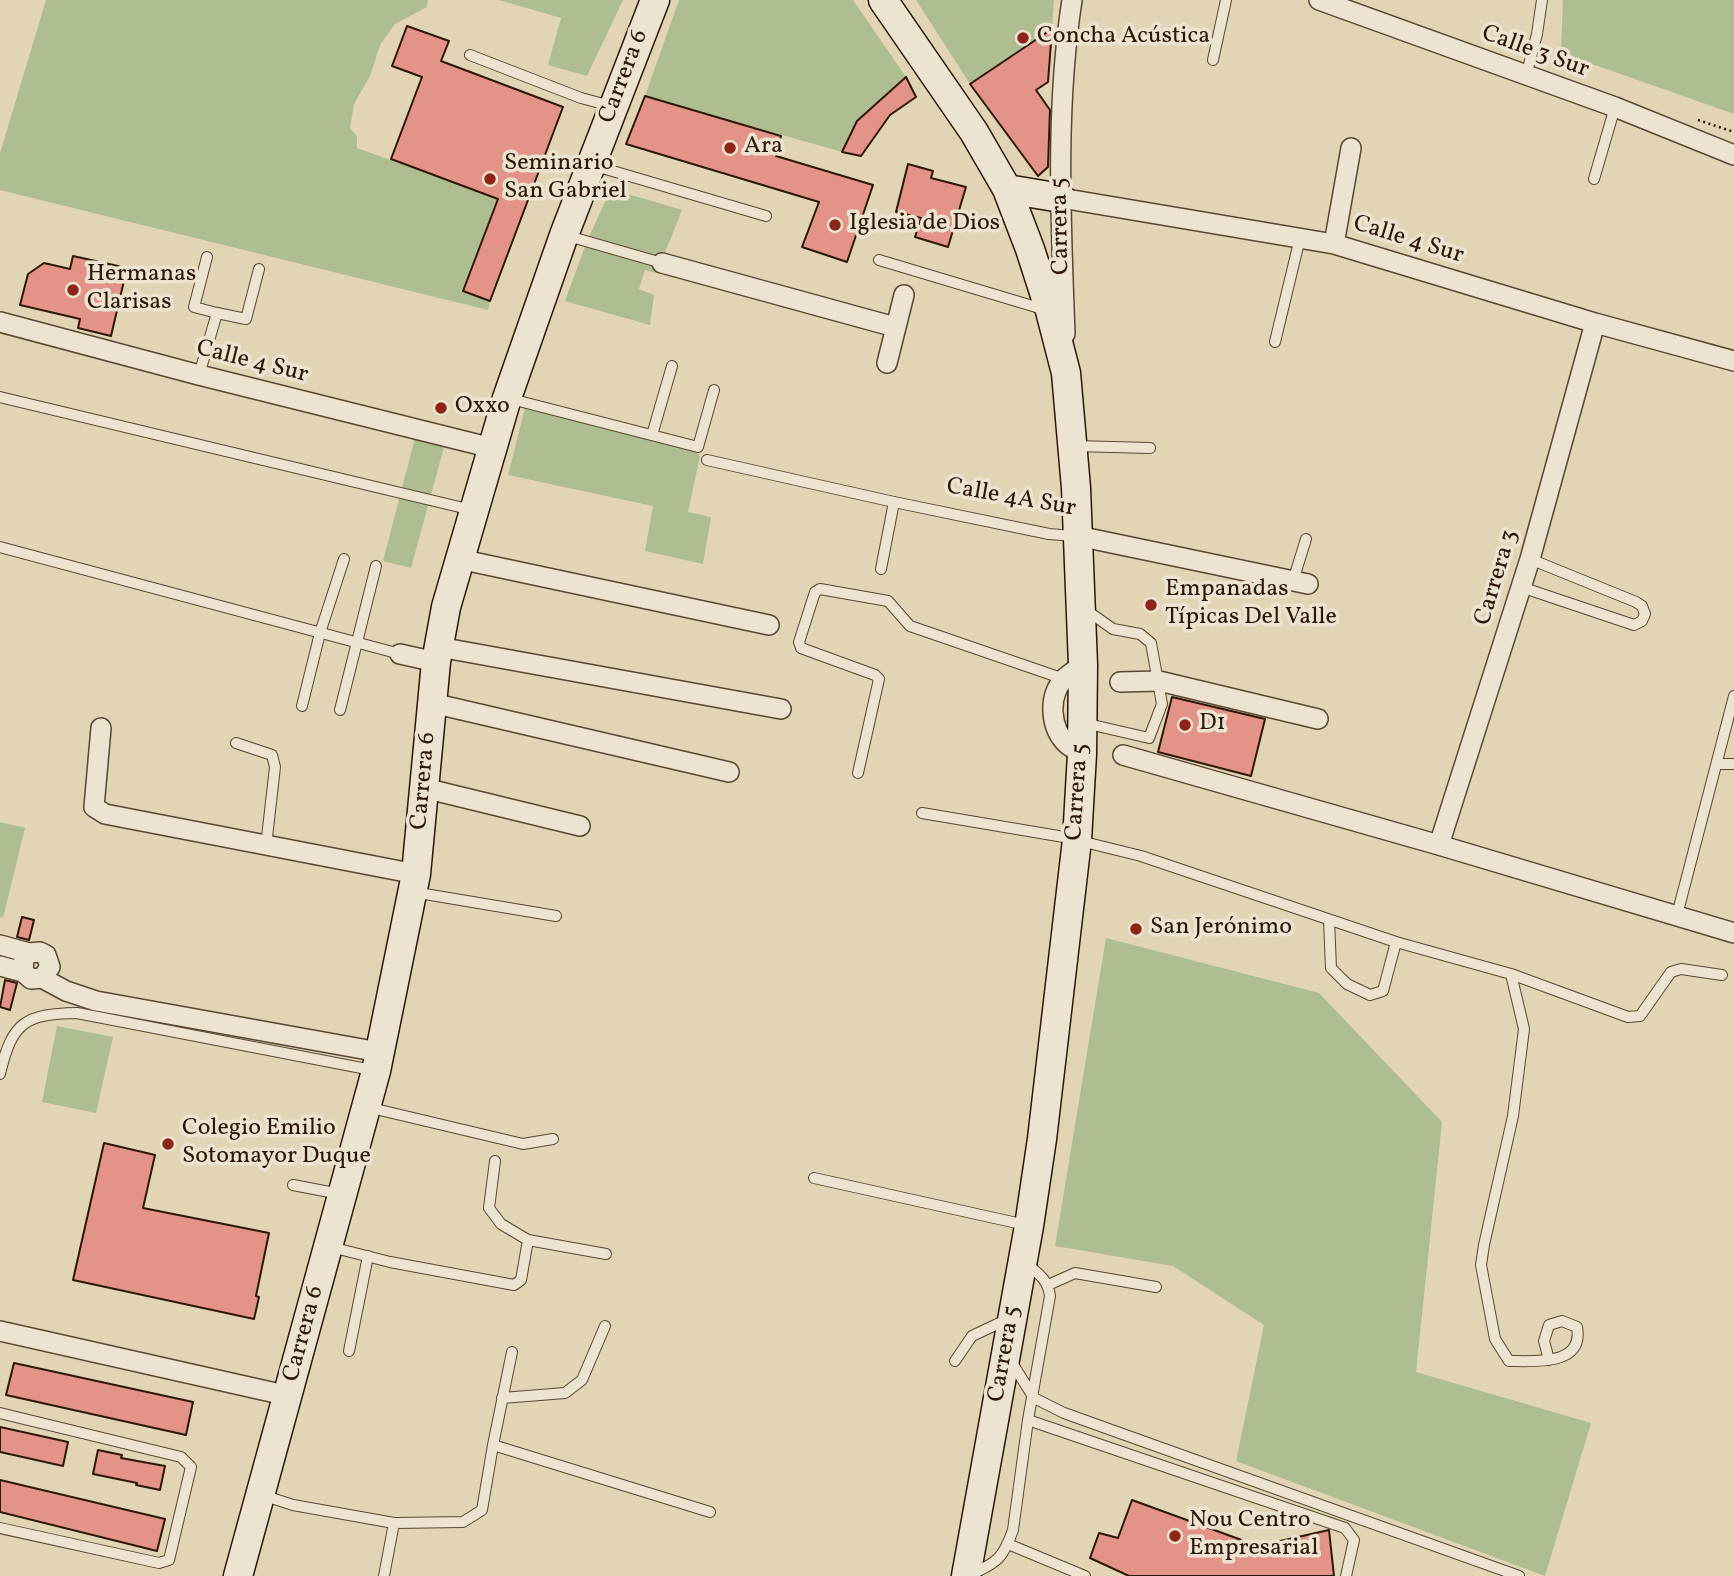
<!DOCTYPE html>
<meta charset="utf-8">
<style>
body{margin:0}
canvas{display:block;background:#e1d5b6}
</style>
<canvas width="1734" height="1576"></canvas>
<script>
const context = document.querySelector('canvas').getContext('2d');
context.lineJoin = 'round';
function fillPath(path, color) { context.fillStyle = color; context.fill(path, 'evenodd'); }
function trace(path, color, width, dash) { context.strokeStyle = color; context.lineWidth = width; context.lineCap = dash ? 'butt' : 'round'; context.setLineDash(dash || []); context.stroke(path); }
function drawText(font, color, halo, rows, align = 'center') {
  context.font = font + ' Vollkorn,serif'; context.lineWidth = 7; context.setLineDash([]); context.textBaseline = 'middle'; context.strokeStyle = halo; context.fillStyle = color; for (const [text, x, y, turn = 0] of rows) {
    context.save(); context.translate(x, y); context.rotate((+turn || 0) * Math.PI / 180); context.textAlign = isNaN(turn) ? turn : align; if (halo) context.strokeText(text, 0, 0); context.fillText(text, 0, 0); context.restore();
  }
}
fillPath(new Path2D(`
 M46,0H428L427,7L395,24L380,45L370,76L354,104L350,128L357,136V148L498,199L463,291L490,301L488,310L0,190V153Z
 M499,0H623L587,76L548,65L561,18Z
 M679,0H853L906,77L857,121L842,152L645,96Z
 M916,0H1054L1052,29L970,84Z
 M1563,0H1734V114L1561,53Z
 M611,189L682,210L657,273L645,270L639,289L654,295L650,325L565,301L587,241Z
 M525,408L693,449L700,456L688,512L711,517L703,564L645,551L653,506L508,475Z
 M415,438L444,447L411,568L383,561Z
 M0,822L25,828L3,918L0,917Z
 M1106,938L1319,993L1442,1122L1416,1372L1591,1423L1545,1576L1236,1461L1264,1325L1173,1266L1055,1246Z
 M57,1026L113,1037L96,1113L42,1102Z`), '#aebe91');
const building = new Path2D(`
 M407,26L449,41L441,61L563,107L490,301L463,291L498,199L391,159L422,77L392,66Z
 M1052,29L1048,82L1036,90L1050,110L1048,167L1038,176L970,84Z
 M906,77L916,97L890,115L861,156L842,152L857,121Z
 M645,96L781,136L776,156L873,185L847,262L802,247L819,202L626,144Z
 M908,164L933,171L931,178L966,187L948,247L915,237L921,218L896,212Z
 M73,256L127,268L111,336L78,328L80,319L20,305L28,274L44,263L70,269Z
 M1172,697L1265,719L1251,776L1158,752Z
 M22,917L34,920L29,940L17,937Z
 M5,980L17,983L10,1010L0,1007Z
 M104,1143L155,1155L143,1208L269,1233L256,1296L259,1297L254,1319L73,1280Z
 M14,1363L193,1402L186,1435L6,1395Z
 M0,1427L68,1442L63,1466L0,1452Z
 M98,1450L122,1455L121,1458L165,1466L160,1490L136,1485L137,1483L93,1474Z
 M0,1480L165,1519L157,1551L0,1512Z
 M1132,1500L1258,1546L1329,1530L1334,1576H1129L1090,1558L1099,1533L1118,1538Z`);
fillPath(building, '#e39387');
trace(building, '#2d1705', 2);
const lane = new Path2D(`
 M470,55L581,98L611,106
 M1213,60L1226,0
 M1526,76L1537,34L1542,0
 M592,165L766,216
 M1594,179L1615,107
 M568,236L662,263
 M207,257L194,307L217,313
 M879,260L1046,310
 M1275,342L1300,238
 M199,375L217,313L246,319L259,269
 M0,397L472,510
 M511,399L698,447L714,390
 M652,435L672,366
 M1074,446L1150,448
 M707,460L894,502L1049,534L1074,536
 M0,547L400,654
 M881,569L894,502
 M1293,581L1306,539
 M1521,587L1634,625L1642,621L1645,614L1642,606L1636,602L1530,559
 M302,706L320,633L344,559
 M340,710L376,566
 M1084,723L1149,738L1162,704L1151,643L1140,634L1113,629L1086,610
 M236,743L272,755L275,767L266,846
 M1717,764H1734
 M858,773L879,679L875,675L801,648L799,642L815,592L820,589L888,601L910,626L1064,679
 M922,813L1064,837L1141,856L1396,942L1383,991L1370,995L1347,984L1331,968L1329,920
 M413,892L556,916
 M1677,915L1734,696
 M1396,942L1511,974L1628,1017L1640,1016L1671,972L1681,969L1722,975
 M1511,974L1524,1029L1513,1116L1484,1245L1481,1265L1495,1339L1509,1361C1535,1361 1584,1366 1577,1327L1562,1321L1549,1325L1544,1341L1549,1360
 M0,1074C12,1022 25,1014 77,1013L372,1070
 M367,1107L523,1144L553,1139
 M814,1178L1026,1225
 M293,1185L340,1194
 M528,1240L606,1254
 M331,1247L390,1262L514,1285L521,1280L528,1240L501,1224L489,1208L495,1161
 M1048,1285L1075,1273L1156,1287
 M349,1351L368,1256
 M955,1361L972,1336L1008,1319
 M1012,1363L1034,1398L1064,1413L1519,1576
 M502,1398L565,1393L582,1380L605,1326
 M0,1413L181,1457L191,1467L169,1560L159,1563L0,1528
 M1028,1420L1345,1528L1354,1540L1346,1576
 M493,1445L710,1512
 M262,1495L293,1505L394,1523L463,1522L482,1510L493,1445L512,1352
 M1008,1544L1085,1576
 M972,1574C998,1562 1003,1558 1013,1530L1028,1420L1050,1296C1048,1280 1039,1274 1027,1264
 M384,1576L394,1523`);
const street = new Path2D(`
 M1319,0L1615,107L1734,155
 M1061,198L1334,244L1595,323L1734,361
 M1334,244L1351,148
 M662,263L895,327
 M0,322L199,375L492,448
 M1065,334C1061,224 1055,110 1072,0
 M887,363L904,295
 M1078,536L1308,584
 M459,559L769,625
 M439,647L781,709
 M400,654L436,662
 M1120,682L1159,681L1318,719
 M432,703L729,772
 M101,728L94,807L105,814L416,874
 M1082,754C1077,751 1072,748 1068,745C1050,729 1047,696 1065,678C1070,673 1077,669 1083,665
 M1123,755L1439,845L1734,933
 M424,788L580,826
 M1439,845L1530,559L1595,323
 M0,945L29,953L40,952L46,955L50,967L42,978L31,979L23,972L24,958L29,953
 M0,966L23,972
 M42,978L66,991L96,1001L379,1052
 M0,1331L289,1396`);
const secondary = new Path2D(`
 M883,0L974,132L1007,189L1030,249L1050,311L1066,373L1076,488L1083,665L1082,754L1077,840L1042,1139L1029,1226L966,1576
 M1007,189L1061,198
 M238,1576L376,1071L416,874L436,662L446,607L507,398L564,235L655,0`);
trace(lane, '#5a4631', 12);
trace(street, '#5a4631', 22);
trace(secondary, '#2d1705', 31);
trace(new Path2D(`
 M1698,120L1734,132`), '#2d1705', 2.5, [2, 3.5]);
trace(lane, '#ece4d0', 10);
trace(street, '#ece4d0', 19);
trace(secondary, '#ece4d0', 28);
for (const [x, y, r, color] of [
 [1023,38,7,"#8f2418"],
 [730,148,7,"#8f2418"],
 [490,179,7,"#8f2418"],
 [835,225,7,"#8f2418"],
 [73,290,7,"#8f2418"],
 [441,408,7,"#8f2418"],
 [1151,605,7,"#8f2418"],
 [1185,725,7,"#8f2418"],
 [1136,929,7,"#8f2418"],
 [168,1144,7,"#8f2418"],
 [1175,1536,7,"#8f2418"]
]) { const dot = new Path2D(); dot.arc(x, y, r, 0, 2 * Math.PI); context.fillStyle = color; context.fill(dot); trace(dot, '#ece4d0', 2.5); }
drawText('24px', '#2d1705', '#ece4d0', [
 ["Concha Acústica",1037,38],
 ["Ara",744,148],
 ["Seminario",504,165],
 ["San Gabriel",504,193],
 ["Iglesia de Dios",849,225],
 ["Hermanas",87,276],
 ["Clarisas",87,304],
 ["Oxxo",455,408],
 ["Empanadas",1165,591],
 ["Típicas Del Valle",1165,619],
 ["D1",1199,725],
 ["San Jerónimo",1150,929],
 ["Colegio Emilio",182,1130],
 ["Sotomayor Duque",182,1158],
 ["Nou Centro",1189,1522],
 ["Empresarial",1189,1550]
], 'left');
drawText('24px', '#2d1705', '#ece4d0', [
 ["Calle 3 Sur",1535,53,20],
 ["Carrera 6",625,77,-69],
 ["Carrera 5",1062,226,-91],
 ["Calle 4 Sur",1408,241,17],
 ["Calle 4 Sur",252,363,14],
 ["Calle 4A Sur",1011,499,10],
 ["Carrera 3",1498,578,-73],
 ["Carrera 6",425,781,-85],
 ["Carrera 5",1079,792,-86],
 ["Carrera 6",305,1334,-75],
 ["Carrera 5",1006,1354,-80]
]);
</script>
